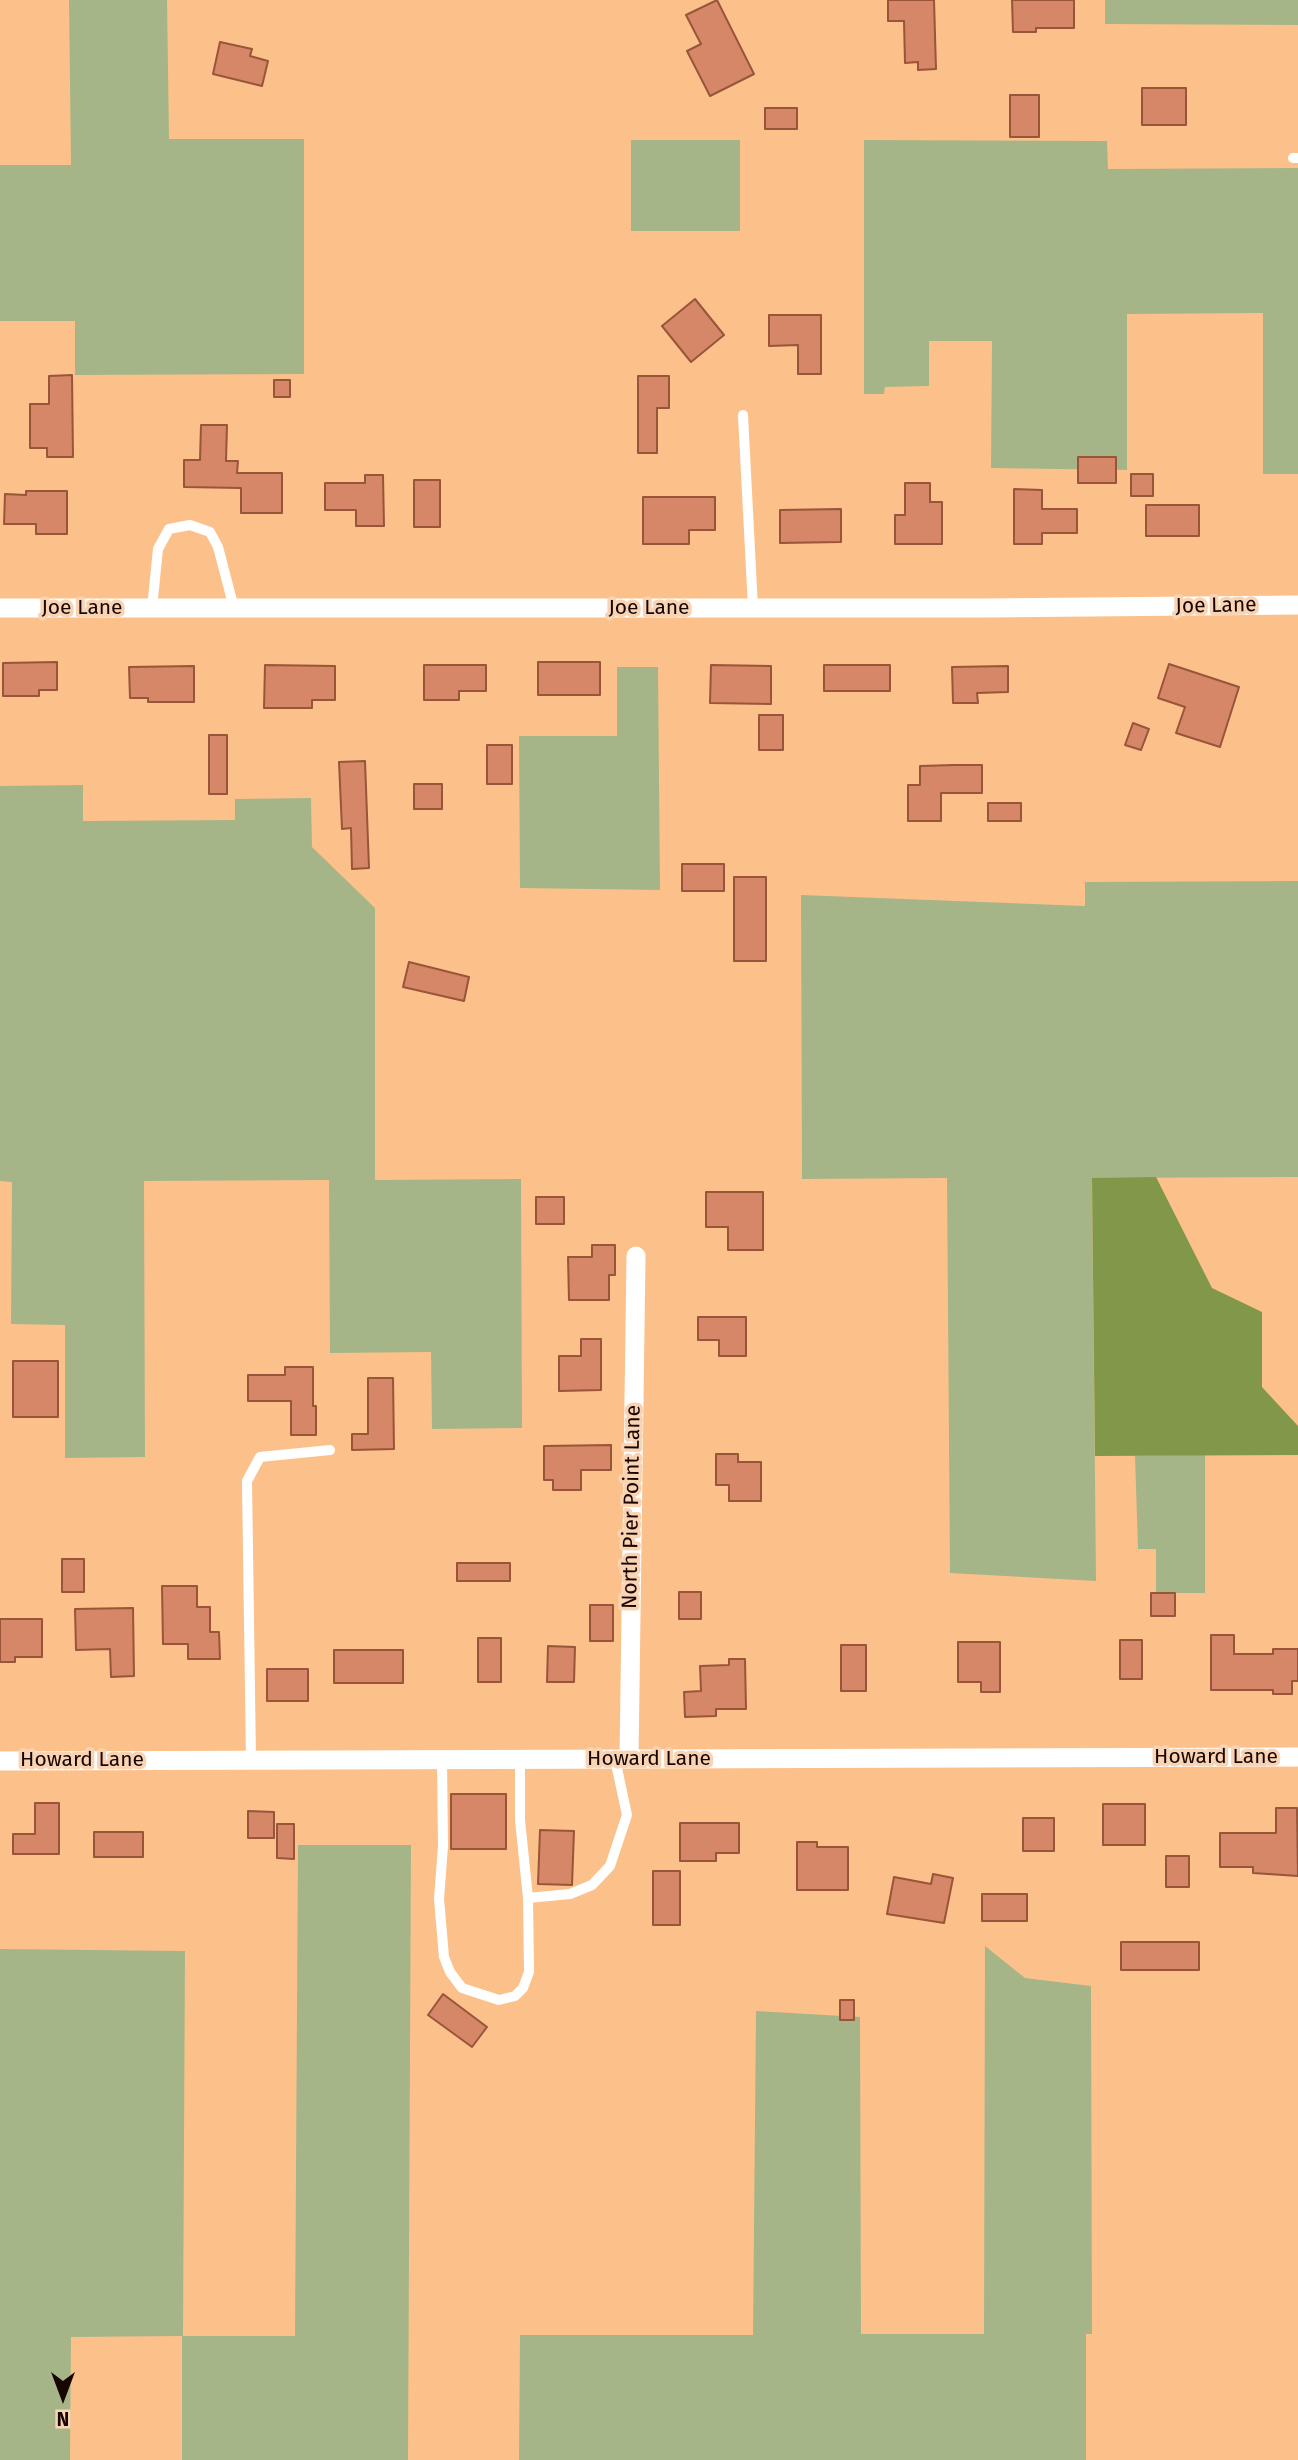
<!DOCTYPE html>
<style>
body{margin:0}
#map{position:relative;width:1298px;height:2460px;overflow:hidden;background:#fcc18b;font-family:"Fira Sans",sans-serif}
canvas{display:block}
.north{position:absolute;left:28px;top:2362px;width:70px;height:70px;-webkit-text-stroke:5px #f8d4b4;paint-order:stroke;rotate:180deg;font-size:19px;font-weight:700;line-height:28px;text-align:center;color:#190500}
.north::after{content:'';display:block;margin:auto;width:24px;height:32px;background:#190500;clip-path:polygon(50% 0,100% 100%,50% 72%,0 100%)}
</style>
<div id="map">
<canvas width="1298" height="2460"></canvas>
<div class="north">N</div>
</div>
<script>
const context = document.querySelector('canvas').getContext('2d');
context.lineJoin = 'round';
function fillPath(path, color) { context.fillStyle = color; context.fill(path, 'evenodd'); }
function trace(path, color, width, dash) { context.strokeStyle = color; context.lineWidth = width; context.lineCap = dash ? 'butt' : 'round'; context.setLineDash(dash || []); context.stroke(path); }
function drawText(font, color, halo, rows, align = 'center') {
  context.font = font + ' "Fira Sans",sans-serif'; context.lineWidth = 7; context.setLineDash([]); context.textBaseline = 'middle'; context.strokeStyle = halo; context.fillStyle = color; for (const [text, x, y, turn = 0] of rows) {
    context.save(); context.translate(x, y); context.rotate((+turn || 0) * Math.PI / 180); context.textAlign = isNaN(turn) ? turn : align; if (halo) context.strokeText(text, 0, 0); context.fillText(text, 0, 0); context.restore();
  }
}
fillPath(new Path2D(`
 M69,0H167L169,139H304V374L75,375V321H0V165H71Z
 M1105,0H1298V25L1105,24Z
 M631,140H740V231H631Z
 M864,140L1107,141L1108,169L1298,168V474H1263V313L1127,314V470L991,468L992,341H929V386L885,387L884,394H864Z
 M617,667H658L660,890L520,888L519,736H617Z
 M83,785V821L235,820V799L311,798L312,847L375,908V1180L521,1179L522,1428L432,1429L431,1352L330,1353L329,1180L144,1181L145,1457L65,1458V1325L11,1324L12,1182L0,1181V786Z
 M1298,881V1177L1092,1178L1096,1581L950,1573L947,1178L802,1179L801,895L1085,906V882Z
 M1205,1455V1593H1156V1549H1138L1135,1456Z
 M298,1845H411L408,2460H182V2336L71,2337L70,2460H0V1949L185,1951L183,2336H295Z
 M985,1946L1025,1978L1091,1986L1092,2334H1086V2460H519L520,2335H753L756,2011L860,2017L861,2334H984Z`), '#a6b588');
fillPath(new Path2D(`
 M1156,1177L1212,1288L1262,1312V1387L1298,1426V1455L1095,1456L1092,1178Z`), '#81974a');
const building = new Path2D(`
 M717,0L754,74L710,96L687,51L701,44L686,15Z
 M888,0H934L936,69L918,70V62L905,63L904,21H888Z
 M1012,0H1074V28H1036V32H1013Z
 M220,42L252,49L250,56L268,61L262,86L213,74Z
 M1142,88H1186V125H1142Z
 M1010,95H1039V137H1010Z
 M765,108H797V129H765Z
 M695,299L724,335L691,362L662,326Z
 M769,315H821V374H798V345L769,346Z
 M72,375L73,457H47V448H30V404H49V376Z
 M638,376H669V408H657V453H638Z
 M274,380H290V397H274Z
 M201,425H227L226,461H238L237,473H282V513H241V488L184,487V460H200Z
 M1078,457H1116V483H1078Z
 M1131,474H1153V496H1131Z
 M365,475H383L384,526H356V510H325V483H365Z
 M414,480H440V527H414Z
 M905,483H930V502H942V544H895V515H905Z
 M1014,489L1042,490V509H1077V533H1042V544H1014Z
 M26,491H67V534H36V524H4L5,494L26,495Z
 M643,497H715V530H689V544H643Z
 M1146,505H1199V536H1146Z
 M841,509V542L780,543V510Z
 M57,662V690H39V696H3V663Z
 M538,662H600V695H538Z
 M1169,664L1239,687L1220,747L1176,733L1185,707L1158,698Z
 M265,665L335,666V700H312V708H264Z
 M424,665H486V691H459V700H424Z
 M711,665L771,666V704L710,703Z
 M824,665H890V691H824Z
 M194,666V702H148V698H130L129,667Z
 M1008,666V692L977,693L978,703H953L952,667Z
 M759,715H783V750H759Z
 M1133,723L1149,729L1141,750L1125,745Z
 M209,735H227V794H209Z
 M487,745H512V784H487Z
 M365,761L369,868L352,869L351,828L342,829L339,762Z
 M954,765H982V793H941V821H908V785H920V766Z
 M414,784H442V809H414Z
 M988,803H1021V821H988Z
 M682,864H724V891H682Z
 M734,877H766V961H734Z
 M409,962L469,977L464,1001L403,987Z
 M706,1192H763V1250H728V1227H706Z
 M536,1197H564V1224H536Z
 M592,1245H615V1275H609V1300H569L568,1257H592Z
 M698,1317H746V1356H719V1340H698Z
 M581,1339H601V1390L559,1391V1356H581Z
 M13,1361H58V1417H13Z
 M285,1367H313V1406H316V1435H291V1401H248V1375H285Z
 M368,1378H393L394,1449L352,1450V1434H368Z
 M611,1445V1470H581V1490H553V1480H544V1446Z
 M716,1454H738V1462H761V1501H729V1485H716Z
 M62,1559H84V1592H62Z
 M457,1563H510V1581H457Z
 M162,1586H197V1607H210V1632H219L220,1659H188V1644H163Z
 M679,1592H701V1619H679Z
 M1151,1593H1175V1616H1151Z
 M590,1605H613V1641H590Z
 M133,1608L134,1676L111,1677L110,1649L76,1650L75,1609Z
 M0,1619H42V1657H15V1662H0Z
 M1211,1635H1234V1654H1273V1649H1298V1681H1292V1694H1273V1690H1211Z
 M478,1638H501V1682H478Z
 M1120,1640H1142V1679H1120Z
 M958,1642H1000V1692H981V1682H958Z
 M841,1645H866V1691H841Z
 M548,1646L575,1647L574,1682H547Z
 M334,1650H403V1683H334Z
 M729,1659H745L746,1709H716V1716L685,1717L684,1692L701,1691L700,1666L729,1665Z
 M267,1669H308V1701H267Z
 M451,1794H506V1849H451Z
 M35,1803H59V1854H13V1834H35Z
 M1103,1804H1145V1845H1103Z
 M1276,1808H1297L1298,1876L1253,1873V1867H1220V1833H1276Z
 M248,1811L274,1812V1838H248Z
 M1023,1818H1054V1851H1023Z
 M680,1823H739V1853H716V1861H680Z
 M277,1824H294V1859L277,1858Z
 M540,1830L574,1831L572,1885L538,1884Z
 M94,1832H143V1857H94Z
 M797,1842H817V1847H848V1890H797Z
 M1166,1856H1189V1887H1166Z
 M653,1871H680V1925H653Z
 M933,1874L953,1878L944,1923L887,1914L894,1877L931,1884Z
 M982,1894H1027V1921H982Z
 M1121,1942H1199V1970H1121Z
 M443,1994L487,2027L472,2047L428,2015Z
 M840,2000H854V2020H840Z`);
fillPath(building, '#d68768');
trace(building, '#98553a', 2);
trace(new Path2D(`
 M1293,158H1298
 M743,415L753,608
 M152,608L158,549L169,529L190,525L210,532L218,547L234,608
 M442,1759L443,1846L439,1899L444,1957L450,1972L462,1988L499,2000L515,1996L523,1988L529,1972L528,1898L520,1820V1759
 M251,1760L247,1481L260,1457L330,1450
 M528,1898L570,1894L592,1885L610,1866L627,1815L615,1759`), '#fff', 10);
trace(new Path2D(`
 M0,608H985L1298,605
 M629,1759L636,1256
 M0,1761L1298,1757`), '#fff', 19);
drawText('21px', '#190500', '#f8d4b4', [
 ["Joe Lane",1216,606,-1],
 ["Joe Lane",82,608],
 ["Joe Lane",649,608],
 ["North Pier Point Lane",632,1507,-89],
 ["Howard Lane",1216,1757],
 ["Howard Lane",649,1759],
 ["Howard Lane",82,1760]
]);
</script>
